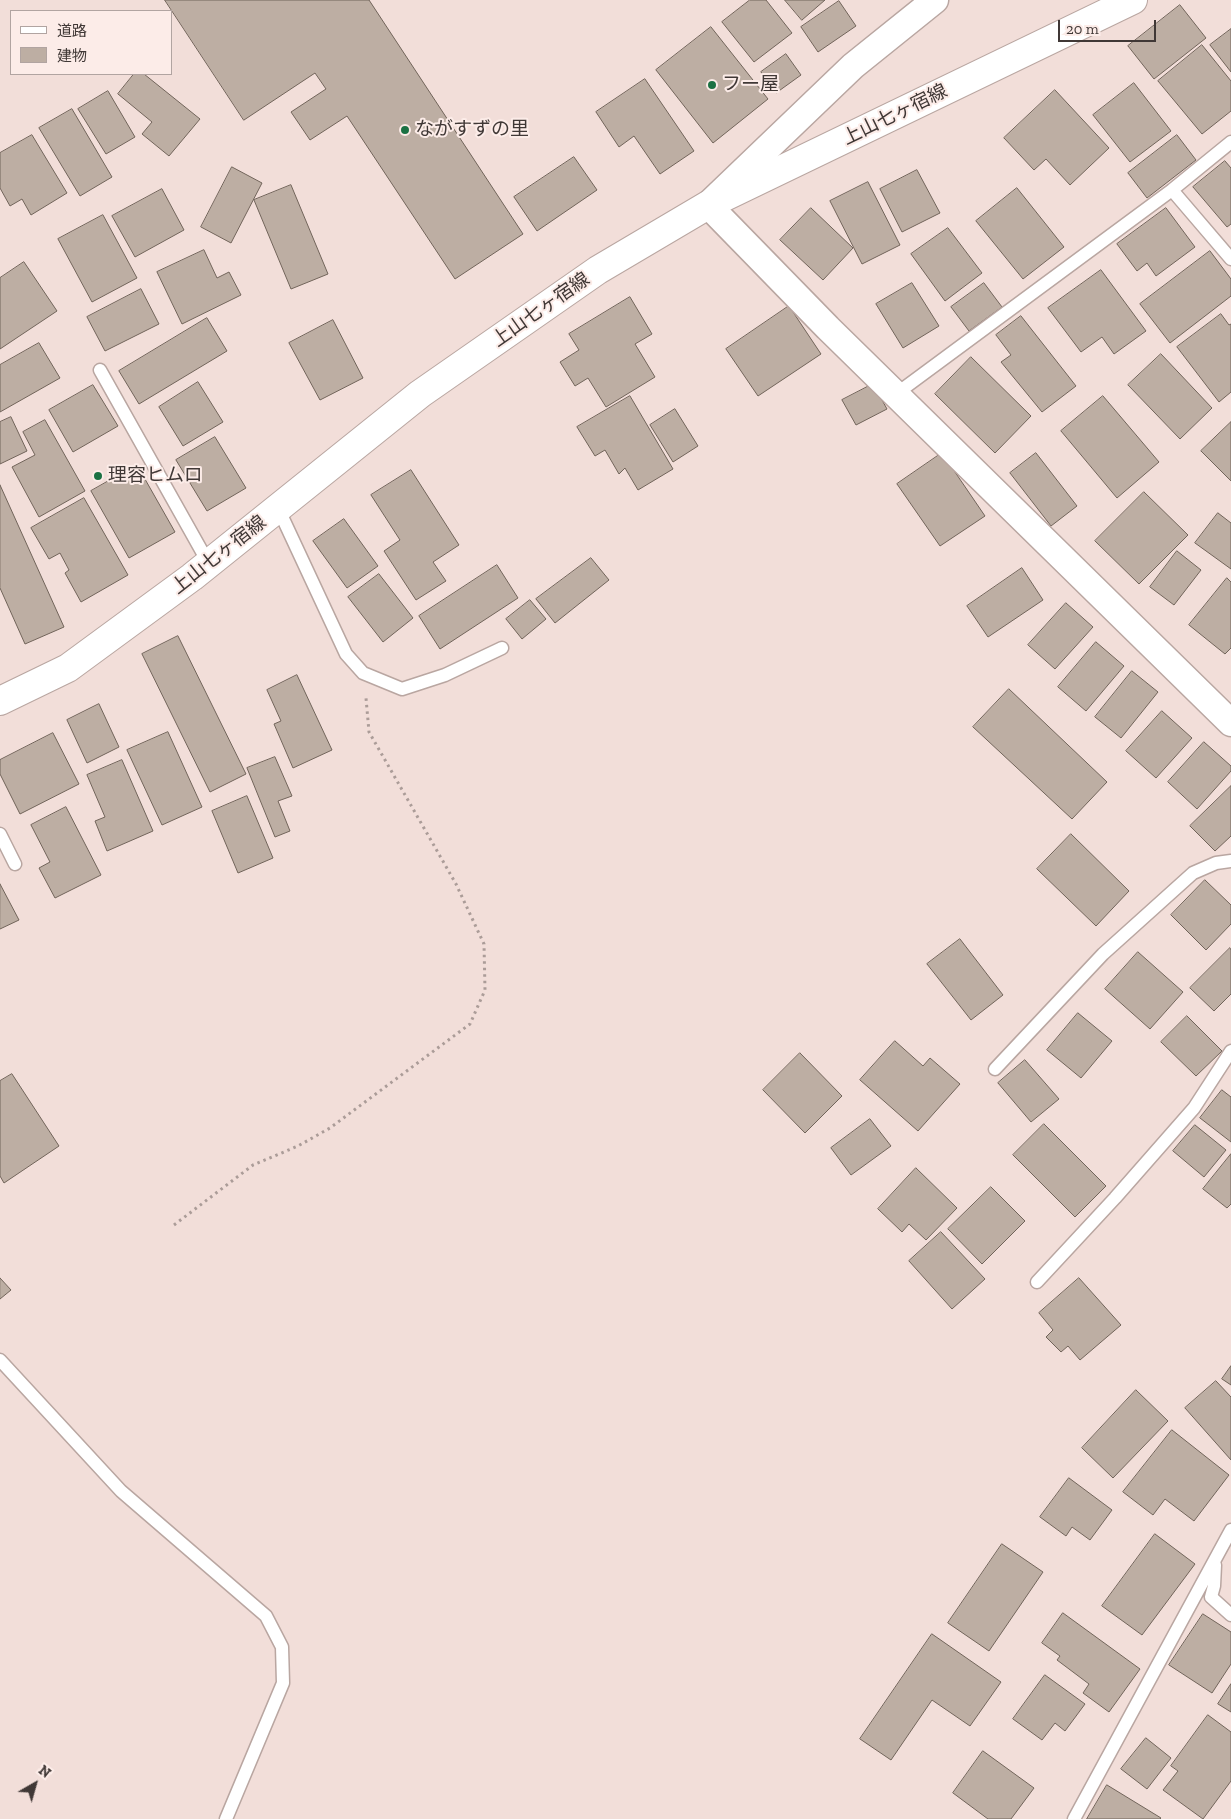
<!DOCTYPE html>
<meta charset="utf-8">
<style>
body{margin:0}
#map{position:relative;width:1231px;height:1819px;overflow:hidden;background:#f2ded9;font-family:"Zilla Slab","Noto Sans JP",serif}
canvas{display:block}
.legend{position:absolute;left:10px;top:10px;width:162px;height:65px;box-sizing:border-box;background:#fcece8;border:1px solid #b1a4a1;margin:0;padding:6px 9px;list-style:none;font-size:15px;color:#403836}
.legend li{display:flex;align-items:center;gap:10px;height:25px}
.legend b{width:25px;border:1px solid #b1a4a1}
.north{position:absolute;left:10px;top:1759px;width:50px;height:50px;-webkit-text-stroke:4px #fcece8;paint-order:stroke;rotate:38deg;font-size:14px;font-weight:700;line-height:20px;text-align:center;color:#403836}
.north::after{content:'';display:block;margin:auto;width:18px;height:22px;background:#403836;clip-path:polygon(50% 0,100% 100%,50% 72%,0 100%)}
.scale{position:absolute;left:1058px;top:20px;width:98px;height:22px;box-sizing:border-box;border:2px solid #403836;border-top:0;padding-left:6px;font-size:15px;line-height:18px;white-space:nowrap;color:#403836;-webkit-text-stroke:4px #fcece8;paint-order:stroke}
</style>
<div id="map">
<canvas width="1231" height="1819"></canvas>
<ul class="legend">
<li><b style="height:6px;background:#fff"></b>道路</li>
<li><b style="height:14px;background:#bdaea3"></b>建物</li>
</ul>
<div class="north">N</div>
<div class="scale">20 m</div>
</div>
<script>
const context = document.querySelector('canvas').getContext('2d');
context.lineJoin = 'round';
function fillPath(path, color) { context.fillStyle = color; context.fill(path, 'evenodd'); }
function trace(path, color, width, dash) { context.strokeStyle = color; context.lineWidth = width; context.lineCap = dash ? 'butt' : 'round'; context.setLineDash(dash || []); context.stroke(path); }
function drawText(font, color, halo, rows, align = 'center') {
  context.font = font + ' "Zilla Slab","Noto Sans JP",serif'; context.lineWidth = 4; context.setLineDash([]); context.textBaseline = 'middle'; context.strokeStyle = halo; context.fillStyle = color; for (const [text, x, y, turn = 0] of rows) {
    context.save(); context.translate(x, y); context.rotate((+turn || 0) * Math.PI / 180); context.textAlign = isNaN(turn) ? turn : align; if (halo) context.strokeText(text, 0, 0); context.fillText(text, 0, 0); context.restore();
  }
}
const building = new Path2D(`
 M165,0H369L523,234L455,279L347,116L310,140L291,112L326,89L315,73L244,120Z
 M750,0H766L792,33L754,62L722,22Z
 M785,0H825L802,20Z
 M839,1L856,26L818,52L801,27Z
 M1180,5L1206,38L1154,79L1128,46Z
 M711,27L768,99L713,143L656,70Z
 M1231,29V72L1210,45Z
 M1202,45L1231,81V111L1202,134L1158,81Z
 M786,54L801,75L776,93L761,72Z
 M134,74H144L200,119L169,156L142,134L152,122L118,94Z
 M645,79L694,151L660,174L634,136L619,147L596,112Z
 M1134,83L1171,131L1130,162L1093,115Z
 M1055,90L1109,148L1070,185L1046,159L1034,170L1004,138Z
 M108,91L135,137L106,154L78,109Z
 M72,109L112,177L80,196L39,128Z
 M32,135L67,193L31,215L22,199L10,206L0,188V153Z
 M1177,135L1196,160L1147,198L1128,173Z
 M574,157L597,190L537,231L514,197Z
 M1225,161L1231,168V224L1227,227L1193,187Z
 M232,167L262,183L231,243L201,227Z
 M917,170L940,213L902,232L880,189Z
 M868,182L900,245L862,264L830,201Z
 M291,185L328,274L291,289L254,200Z
 M1017,188L1064,247L1023,279L976,221Z
 M162,189L184,230L135,257L112,216Z
 M811,208L853,248L823,280L780,240Z
 M1166,208L1195,247L1156,276L1147,263L1137,271L1117,244Z
 M103,215L137,278L92,302L58,239Z
 M948,228L982,273L945,301L911,254Z
 M204,250L217,278L229,272L241,295L182,324L157,272Z
 M1210,251L1231,279V296L1170,343L1140,304Z
 M24,262L57,311L0,349V278Z
 M1101,270L1146,331L1114,354L1102,337L1081,352L1048,308Z
 M912,283L939,326L903,348L876,304Z
 M984,283L1002,307L969,331L951,307Z
 M141,289L159,324L105,351L87,317Z
 M630,297L652,334L635,344L655,377L606,407L588,378L575,386L560,362L579,350L569,334Z
 M789,306L821,354L758,396L726,349Z
 M1221,314L1229,325L1231,324V392L1219,402L1177,347Z
 M1021,316L1076,386L1042,412L1001,362L1011,355L996,335Z
 M207,318L227,351L139,404L119,371Z
 M333,320L363,378L320,400L289,343Z
 M39,343L60,378L0,412V365Z
 M1161,354L1212,408L1180,439L1128,385Z
 M971,357L1031,416L995,453L935,394Z
 M198,382L223,422L183,446L159,407Z
 M873,384L887,409L856,425L842,400Z
 M93,385L118,426L73,452L49,410Z
 M630,396L673,469L638,490L625,468L619,474L605,450L595,456L577,427Z
 M1103,396L1159,462L1117,498L1061,431Z
 M675,409L698,446L673,462L650,425Z
 M11,417L27,451L0,464V422Z
 M45,420L85,491L39,517L12,467L35,455L23,432Z
 M1231,422V481L1201,451Z
 M215,437L246,488L207,511L176,460Z
 M942,453L985,516L940,546L897,484Z
 M1036,453L1077,506L1051,526L1010,473Z
 M137,465L175,532L129,558L91,491Z
 M411,470L459,545L433,562L446,581L416,600L384,551L400,540L371,495Z
 M0,485L64,627L25,644L0,588Z
 M1144,492L1188,535L1139,584L1095,541Z
 M84,498L128,575L81,602L65,573L69,570L60,553L49,559L31,528Z
 M1218,513L1231,523V569L1195,543Z
 M344,519L378,566L347,588L313,541Z
 M1177,551L1201,570L1174,605L1150,587Z
 M591,558L609,580L555,623L536,599Z
 M497,565L518,598L440,649L419,616Z
 M1022,568L1043,600L988,637L967,606Z
 M379,574L413,618L383,642L348,597Z
 M1227,578L1231,582V648L1225,654L1189,625Z
 M530,600L546,619L522,639L506,619Z
 M1066,603L1093,627L1055,669L1028,645Z
 M178,636L246,774L210,792L142,654Z
 M1096,642L1124,666L1086,711L1058,687Z
 M1132,671L1158,692L1121,738L1095,717Z
 M297,675L332,750L293,768L274,724L281,721L267,690Z
 M1009,689L1107,782L1072,819L973,727Z
 M99,704L119,747L87,763L67,720Z
 M1162,711L1192,738L1156,778L1126,751Z
 M168,732L202,807L162,825L127,750Z
 M53,733L79,784L20,814L0,774V760Z
 M1204,742L1231,766V771L1197,809L1168,782Z
 M275,757L292,796L278,801L290,831L275,837L247,768Z
 M122,760L153,831L107,851L95,821L105,817L87,775Z
 M1231,786V836L1215,851L1190,826Z
 M247,796L273,858L238,873L212,811Z
 M66,807L101,875L55,898L39,868L50,862L31,825Z
 M1071,834L1129,891L1096,926L1037,869Z
 M1205,880L1231,905V924L1206,950L1171,915Z
 M0,884L19,920L0,929Z
 M960,939L1003,995L971,1020L927,964Z
 M1230,948L1231,950V994L1214,1011L1190,988Z
 M1138,952L1183,992L1150,1029L1105,989Z
 M1078,1013L1112,1041L1081,1078L1047,1050Z
 M1187,1016L1222,1051L1196,1076L1161,1042Z
 M895,1041L923,1066L930,1058L960,1084L918,1131L860,1080Z
 M800,1053L842,1096L805,1133L763,1090Z
 M1025,1060L1059,1099L1031,1122L998,1083Z
 M12,1074L59,1146L4,1183L0,1176V1081Z
 M1222,1090L1231,1097V1142L1200,1118Z
 M870,1119L891,1146L851,1175L831,1148Z
 M1044,1124L1106,1186L1075,1217L1013,1155Z
 M1195,1125L1226,1150L1204,1177L1173,1151Z
 M1231,1154V1204L1227,1208L1203,1189Z
 M916,1168L957,1208L926,1240L909,1224L902,1232L878,1209Z
 M991,1187L1025,1221L982,1264L948,1229Z
 M941,1232L985,1279L952,1309L909,1261Z
 M0,1278L11,1290L0,1299Z
 M1079,1278L1121,1325L1080,1360L1068,1346L1061,1352L1046,1337L1053,1330L1039,1313Z
 M1231,1366V1385L1222,1379Z
 M1216,1381L1231,1397V1460L1185,1408Z
 M1136,1390L1168,1421L1113,1478L1082,1448Z
 M1172,1430L1229,1475L1194,1521L1165,1499L1153,1515L1123,1492Z
 M1069,1478L1112,1510L1090,1540L1072,1527L1066,1536L1040,1517Z
 M1155,1534L1195,1564L1142,1635L1102,1606Z
 M1002,1544L1043,1572L989,1651L948,1623Z
 M1063,1613L1140,1669L1109,1712L1083,1693L1089,1684L1057,1660L1060,1656L1042,1643Z
 M1203,1614L1231,1632V1664L1212,1693L1169,1665Z
 M932,1634L1001,1682L970,1726L932,1700L891,1760L860,1739Z
 M1045,1675L1085,1704L1065,1731L1055,1723L1042,1740L1013,1719Z
 M1231,1684V1712L1218,1704Z
 M1208,1715L1231,1732V1781L1203,1819L1163,1790L1178,1771L1171,1766Z
 M1146,1738L1171,1758L1147,1789L1121,1769Z
 M983,1751L1034,1788L1011,1819H988L953,1793Z
 M1107,1785L1161,1818L1160,1819H1087Z`);
fillPath(building, '#bdaea3');
trace(building, '#71645a', 1);
const service = new Path2D(`
 M1172,190L1231,259
 M100,370L209,564
 M896,394L1172,190L1231,142
 M278,508L346,654L363,673L402,689L445,675L502,648
 M0,834L15,864
 M995,1069L1103,954L1193,873L1216,863L1231,861
 M1037,1282L1115,1198L1194,1108L1231,1051
 M0,1360L121,1491L266,1616L282,1647L283,1683L226,1819
 M1215,1565L1214,1586L1211,1597L1231,1615
 M1074,1819L1231,1530`);
const minor = new Path2D(`
 M935,0L853,66L708,205L828,328L1231,723`);
const primary = new Path2D(`
 M0,701L68,668L192,577L420,394L598,270L708,205L1133,0`);
trace(service, '#b9a6a1', 15);
trace(minor, '#b9a6a1', 29);
trace(primary, '#b9a6a1', 30);
trace(new Path2D(`
 M174,1225L253,1165L298,1146L330,1128L470,1024L485,990L484,944L456,884L369,732L366,698`), '#ab9c98', 3, [2.5, 4]);
trace(service, '#fff', 12);
trace(minor, '#fff', 26);
trace(primary, '#fff', 28);
for (const [x, y, r, color] of [
 [712,85,5,"#1b7143"],
 [405,130,5,"#1b7143"],
 [98,476,5,"#1b7143"]
]) { const dot = new Path2D(); dot.arc(x, y, r, 0, 2 * Math.PI); context.fillStyle = color; context.fill(dot); trace(dot, '#fcece8', 2); }
drawText('19px', '#403836', '#fcece8', [
 ["フー屋",722,85],
 ["ながすずの里",415,130],
 ["理容ヒムロ",108,476]
], 'left');
drawText('19px', '#403836', '#fcece8', [
 ["上山七ヶ宿線",895,115,-26],
 ["上山七ヶ宿線",541,310,-35],
 ["上山七ヶ宿線",219,555,-38]
]);
</script>
